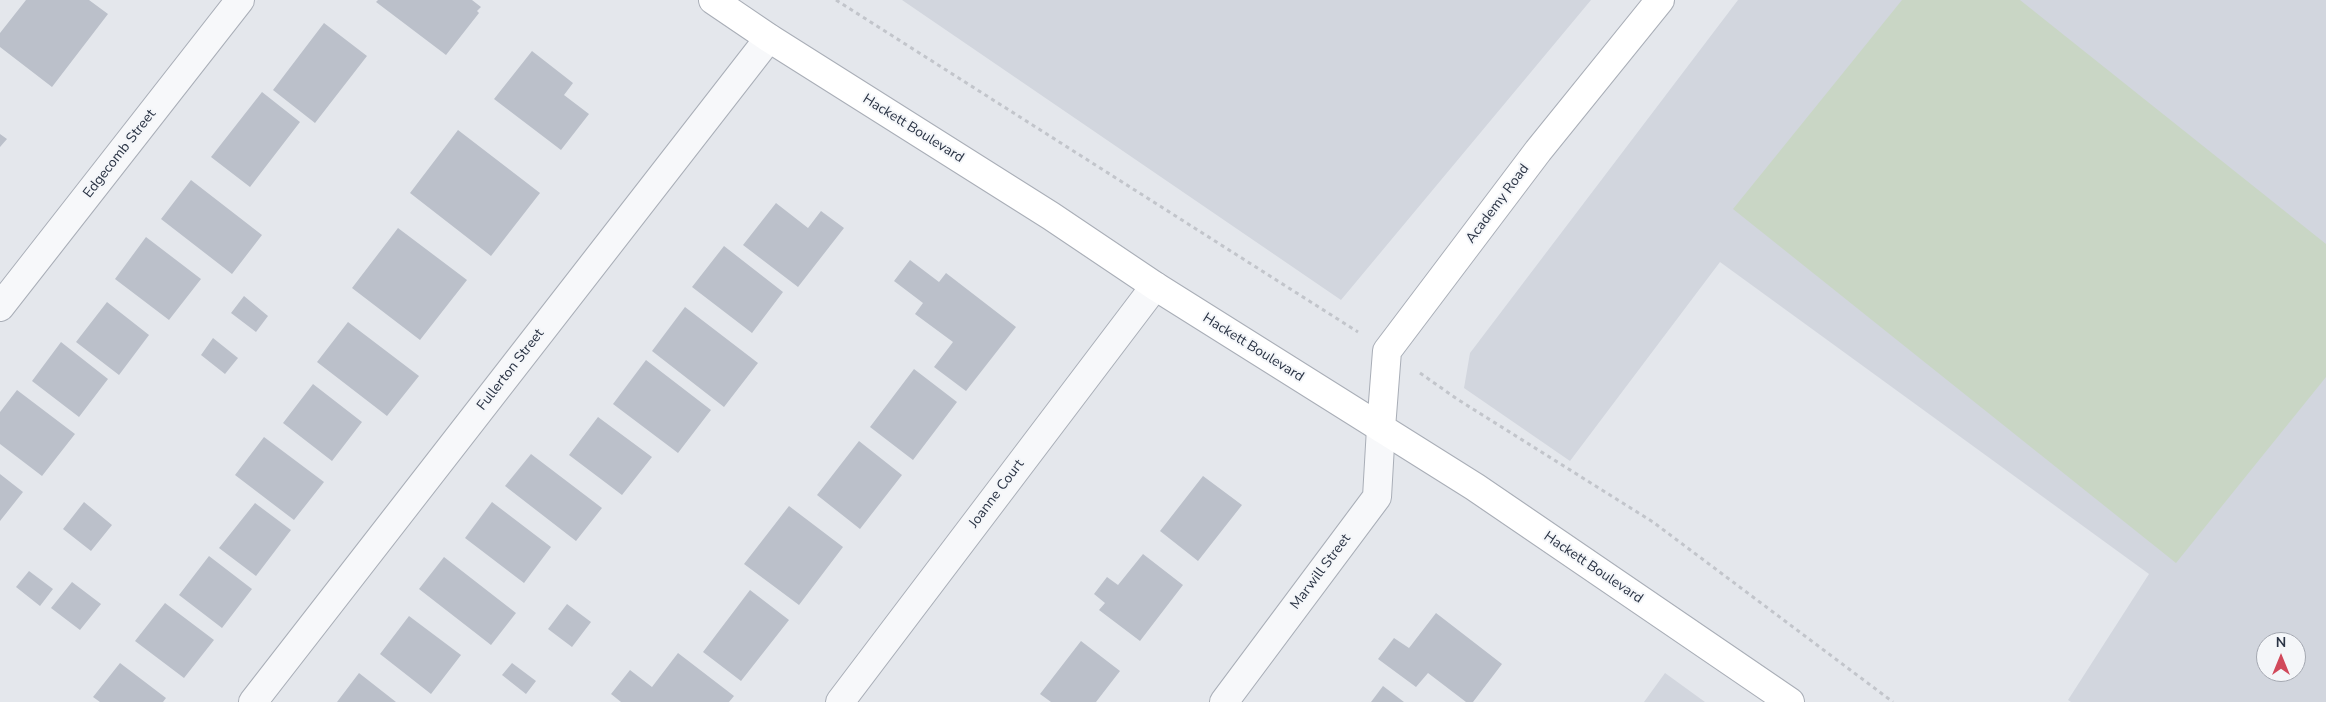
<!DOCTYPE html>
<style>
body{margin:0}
#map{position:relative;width:2326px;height:702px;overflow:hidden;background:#e4e7ec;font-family:"Nunito Sans",sans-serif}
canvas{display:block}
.north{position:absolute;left:2256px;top:632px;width:50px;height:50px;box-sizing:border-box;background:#f4f6f9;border:1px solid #a4a8b1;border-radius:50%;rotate:0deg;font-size:14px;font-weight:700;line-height:20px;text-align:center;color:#2b3445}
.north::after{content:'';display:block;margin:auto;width:18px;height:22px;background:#d1495b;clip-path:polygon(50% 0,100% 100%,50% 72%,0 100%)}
</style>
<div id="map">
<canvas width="2326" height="702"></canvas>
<div class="north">N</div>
</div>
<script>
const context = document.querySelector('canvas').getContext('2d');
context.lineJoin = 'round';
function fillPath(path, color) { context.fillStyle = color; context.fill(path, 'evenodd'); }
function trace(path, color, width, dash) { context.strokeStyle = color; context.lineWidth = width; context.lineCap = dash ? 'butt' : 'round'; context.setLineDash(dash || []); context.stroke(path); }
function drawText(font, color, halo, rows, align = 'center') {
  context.font = font + ' "Nunito Sans",sans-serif'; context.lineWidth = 4; context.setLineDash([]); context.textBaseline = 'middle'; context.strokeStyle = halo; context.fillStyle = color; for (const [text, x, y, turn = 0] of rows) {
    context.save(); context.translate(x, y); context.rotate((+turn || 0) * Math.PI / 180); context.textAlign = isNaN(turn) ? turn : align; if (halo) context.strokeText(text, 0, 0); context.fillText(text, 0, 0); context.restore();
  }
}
fillPath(new Path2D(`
 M902,0H1591L1341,300Z
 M1738,0H2326V702H2071L2068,700L2149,574L1720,262L1570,461L1464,388L1470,353ZM2266,642H2296V672H2266Z
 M1665,673L1705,702H1644Z`), '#d2d6de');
fillPath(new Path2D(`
 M1902,0H2020L2326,244V377L2176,563L1733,209Z`), '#c9d6c5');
fillPath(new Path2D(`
 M26,0H89L108,14L52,87L0,47V33Z
 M378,0H472L481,7L477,11L479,13L446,55L376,2Z
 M324,23L367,56L315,123L273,90Z
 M532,51L573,83L564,95L589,114L561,150L494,99Z
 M262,92L300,122L250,187L211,157Z
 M458,130L540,193L491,256L410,193Z
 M0,134L7,139L0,147Z
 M191,180L262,235L232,274L161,219Z
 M776,203L808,228L821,211L844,228L798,287L743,245Z
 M398,228L467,280L420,340L352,288Z
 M146,237L201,279L169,320L115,279Z
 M724,246L783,292L752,333L692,287Z
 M910,260L939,282L946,273L1016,327L966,391L934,367L953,342L915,314L923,303L894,281Z
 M244,296L268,316L256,332L231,313Z
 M107,302L149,335L119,375L76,342Z
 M685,307L758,363L724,407L652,351Z
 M348,322L419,376L387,416L317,362Z
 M213,338L238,358L225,374L201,355Z
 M61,342L108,379L79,417L32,381Z
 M646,360L711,410L678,453L613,404Z
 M914,369L957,402L913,460L870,427Z
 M313,384L362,422L332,461L283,423Z
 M17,390L75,434L42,476L0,444V412Z
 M598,417L652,457L622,495L569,455Z
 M264,437L324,482L294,520L235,475Z
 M859,441L902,475L860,529L817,495Z
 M531,454L602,508L576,541L505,486Z
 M0,474L23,492L0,521Z
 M1203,476L1242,505L1198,561L1160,531Z
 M84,502L112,525L91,551L63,529Z
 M492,502L551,547L524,583L465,538Z
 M255,503L291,530L256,576L219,548Z
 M789,506L843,547L799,605L744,564Z
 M1143,554L1183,585L1140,641L1099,610L1105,603L1094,594L1107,577L1118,585Z
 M209,556L252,589L222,628L179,595Z
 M444,557L516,613L491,645L419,589Z
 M29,571L53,589L40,606L16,587Z
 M72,582L101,604L80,630L51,608Z
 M750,590L789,620L741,681L703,652Z
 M165,603L214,640L184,678L135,641Z
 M567,604L591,622L572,647L548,629Z
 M1436,613L1502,664L1473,702H1466L1428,673L1416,687L1378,659L1394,638L1409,648Z
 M409,616L461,655L431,694L380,654Z
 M1081,641L1120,671L1096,702H1051L1040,694Z
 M678,653L734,696L729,702H621L611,694L630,670L652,687Z
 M120,663L166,698L163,702H100L93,697Z
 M512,663L536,681L526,694L502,675Z
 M359,673L396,702H337Z
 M1383,686L1404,702H1371Z`), '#bbc0ca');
const street = new Path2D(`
 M0,307L240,0
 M253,702L769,38
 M840,702L1155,286
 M1224,702L1377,497L1381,428`);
const secondary = new Path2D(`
 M713,0L769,38L1051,216L1155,286L1475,487L1790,702
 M1381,428L1387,351L1538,151L1660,0`);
trace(street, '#a9aeb7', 30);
trace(secondary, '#a9aeb7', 30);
trace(new Path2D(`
 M836,0L1358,332
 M1420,373L1457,399L1653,522L1893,702`), '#c2c5cb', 3, [4, 4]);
trace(street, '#f7f8fa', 28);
trace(secondary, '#fff', 28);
drawText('14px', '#2b3445', '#f4f6f9', [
 ["Hackett Boulevard",913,129,32],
 ["Edgecomb Street",120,154,-52],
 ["Academy Road",1498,204,-53],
 ["Hackett Boulevard",1253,348,32],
 ["Fullerton Street",511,370,-52],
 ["Joanne Court",997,494,-53],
 ["Hackett Boulevard",1593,568,34],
 ["Marwill Street",1321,572,-53]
]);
</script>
